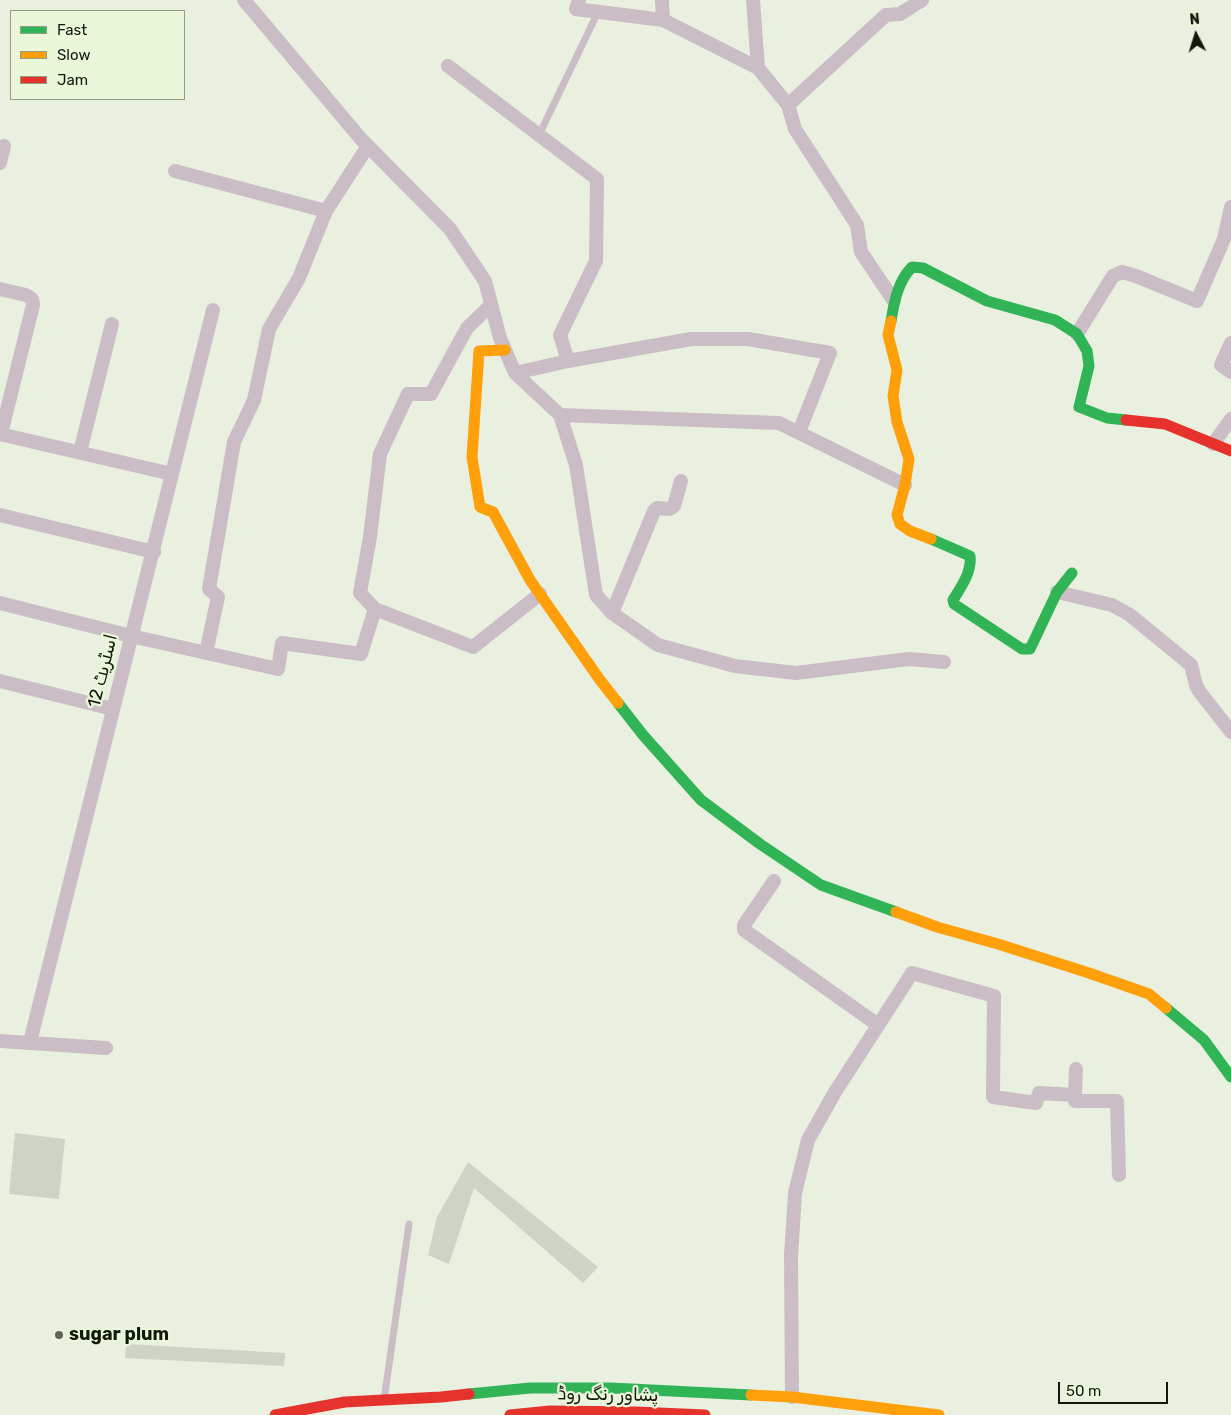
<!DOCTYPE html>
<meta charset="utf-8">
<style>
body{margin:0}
#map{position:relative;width:1231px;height:1415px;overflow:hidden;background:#e9f0e0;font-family:Rubik,sans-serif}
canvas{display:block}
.legend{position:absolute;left:10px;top:10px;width:175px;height:90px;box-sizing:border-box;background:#eaf7d9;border:1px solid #949e87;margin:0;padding:6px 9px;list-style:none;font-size:15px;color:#13180d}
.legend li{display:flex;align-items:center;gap:10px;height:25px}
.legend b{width:25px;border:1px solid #949e87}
.north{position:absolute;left:1171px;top:10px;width:50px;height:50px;-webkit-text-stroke:4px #eaf7d9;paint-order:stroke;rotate:355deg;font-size:14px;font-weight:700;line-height:20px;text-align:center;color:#13180d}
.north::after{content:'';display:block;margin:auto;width:18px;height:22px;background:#13180d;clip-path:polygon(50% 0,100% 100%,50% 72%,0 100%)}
.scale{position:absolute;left:1058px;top:1382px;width:110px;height:22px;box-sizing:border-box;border:2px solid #13180d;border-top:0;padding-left:6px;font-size:15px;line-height:18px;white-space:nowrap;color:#13180d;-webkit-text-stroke:4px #eaf7d9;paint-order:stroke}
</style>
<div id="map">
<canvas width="1231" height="1415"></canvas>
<ul class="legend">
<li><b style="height:6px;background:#30b455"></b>Fast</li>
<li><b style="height:6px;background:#ff9f0a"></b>Slow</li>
<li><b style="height:6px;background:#e5322d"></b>Jam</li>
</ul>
<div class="north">N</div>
<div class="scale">50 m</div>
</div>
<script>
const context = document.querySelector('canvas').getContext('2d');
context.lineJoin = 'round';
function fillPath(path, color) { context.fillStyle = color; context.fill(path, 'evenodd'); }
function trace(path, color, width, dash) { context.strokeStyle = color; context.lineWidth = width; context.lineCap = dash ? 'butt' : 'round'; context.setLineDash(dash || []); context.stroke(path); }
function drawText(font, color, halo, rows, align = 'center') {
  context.font = font + ' Rubik,Cairo,sans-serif'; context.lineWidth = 4.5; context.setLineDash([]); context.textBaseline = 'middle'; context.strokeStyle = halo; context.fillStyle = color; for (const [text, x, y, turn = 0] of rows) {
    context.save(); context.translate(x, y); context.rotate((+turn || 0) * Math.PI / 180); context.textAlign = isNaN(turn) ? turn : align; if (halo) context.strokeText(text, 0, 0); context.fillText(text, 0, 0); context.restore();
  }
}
fillPath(new Path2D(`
 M15,1133L65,1139L59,1199L9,1194Z
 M468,1162L598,1267L583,1283L474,1188L449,1264L428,1255L437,1217Z
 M126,1344L285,1353L284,1366L125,1358Z`), '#cdd3c6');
trace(new Path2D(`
 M539,135L598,12
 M384,1400L409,1224`), '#cbbdc5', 7);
trace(new Path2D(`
 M244,0L361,139L450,229L485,281L500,338L515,373L560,415L576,465L596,595L612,613L658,645L735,666L796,673L909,659L944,662
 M579,0L576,9L663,20
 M662,0L663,20L758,68
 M753,0L758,68L788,105L795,129L857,225L861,252L894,301
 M448,66L597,179L596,261L560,335L568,361L515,373
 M788,105L886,15L900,14L922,0
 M0,163L4,146
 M175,171L326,211
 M0,289L26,295L32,299L33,305L1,434
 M1077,334L1113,276L1122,272L1136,276L1197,301L1224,239L1231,207
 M1231,343L1221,365L1231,372
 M568,361L691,339H748L830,353L799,432
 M560,415L779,423L905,485
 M0,434L172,474
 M1213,444L1231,419
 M80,452L112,324
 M0,515L154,552
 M1057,592L1112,605L1130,615L1191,665L1196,685L1199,691L1231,732
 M0,603L131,636L278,669L282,643L361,654L375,609L473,647L540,594
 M375,609L360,593L370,537L380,454L408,394H431L467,328L491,305
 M612,613L654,511L657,508L670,509L674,506L681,481
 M206,653L218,597L209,589L234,442L254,400L269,329L299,278L326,211L368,146
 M0,681L113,709
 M774,881L744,925V930L878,1025
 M0,1041L106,1048
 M30,1042L213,310
 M1075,1095V1101H1117L1119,1175
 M792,1397L791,1256L795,1193L808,1140L835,1092L912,973L994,996L993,1097L1036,1103L1039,1093L1075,1095L1076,1069`), '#cbbdc5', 14);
trace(new Path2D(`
 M891,321C894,302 898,281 912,267L923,268L987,301L1055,320L1077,334L1087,351L1089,366L1079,407L1107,418L1126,420
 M931,539L970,556C972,572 961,587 953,600L954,604L1022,649H1030L1057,592L1072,573
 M618,703L643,735L701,800L760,844L821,885L896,912
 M1166,1008L1204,1040L1231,1077
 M469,1394L530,1388H611L751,1395`), '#30b455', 11);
trace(new Path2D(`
 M891,321L888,335L897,370L893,396L897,422L909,459L905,485L897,515L900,524L910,531L931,539
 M505,350L479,351L472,457L480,507L493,512L530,580L600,680L618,703
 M896,912L937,927L998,944L1089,973L1149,994L1166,1008
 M751,1395L792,1397L939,1415`), '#ff9f0a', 11);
trace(new Path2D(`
 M1126,420L1165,424L1231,451
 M275,1415L345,1402L441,1397L469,1394
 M510,1415L550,1411L636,1412L705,1415`), '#e5322d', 11);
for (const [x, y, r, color] of [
 [59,1335,5,"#5e6457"]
]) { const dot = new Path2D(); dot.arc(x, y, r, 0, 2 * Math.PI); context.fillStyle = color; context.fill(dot); trace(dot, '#eaf7d9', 2); }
drawText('18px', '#13180d', '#eaf7d9', [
 ["اسٹریٹ 12",103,671,-76],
 ["پشاور رنگ روڈ",608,1395,1]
]);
drawText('bold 18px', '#13180d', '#eaf7d9', [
 ["sugar plum",69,1335]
], 'left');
</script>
